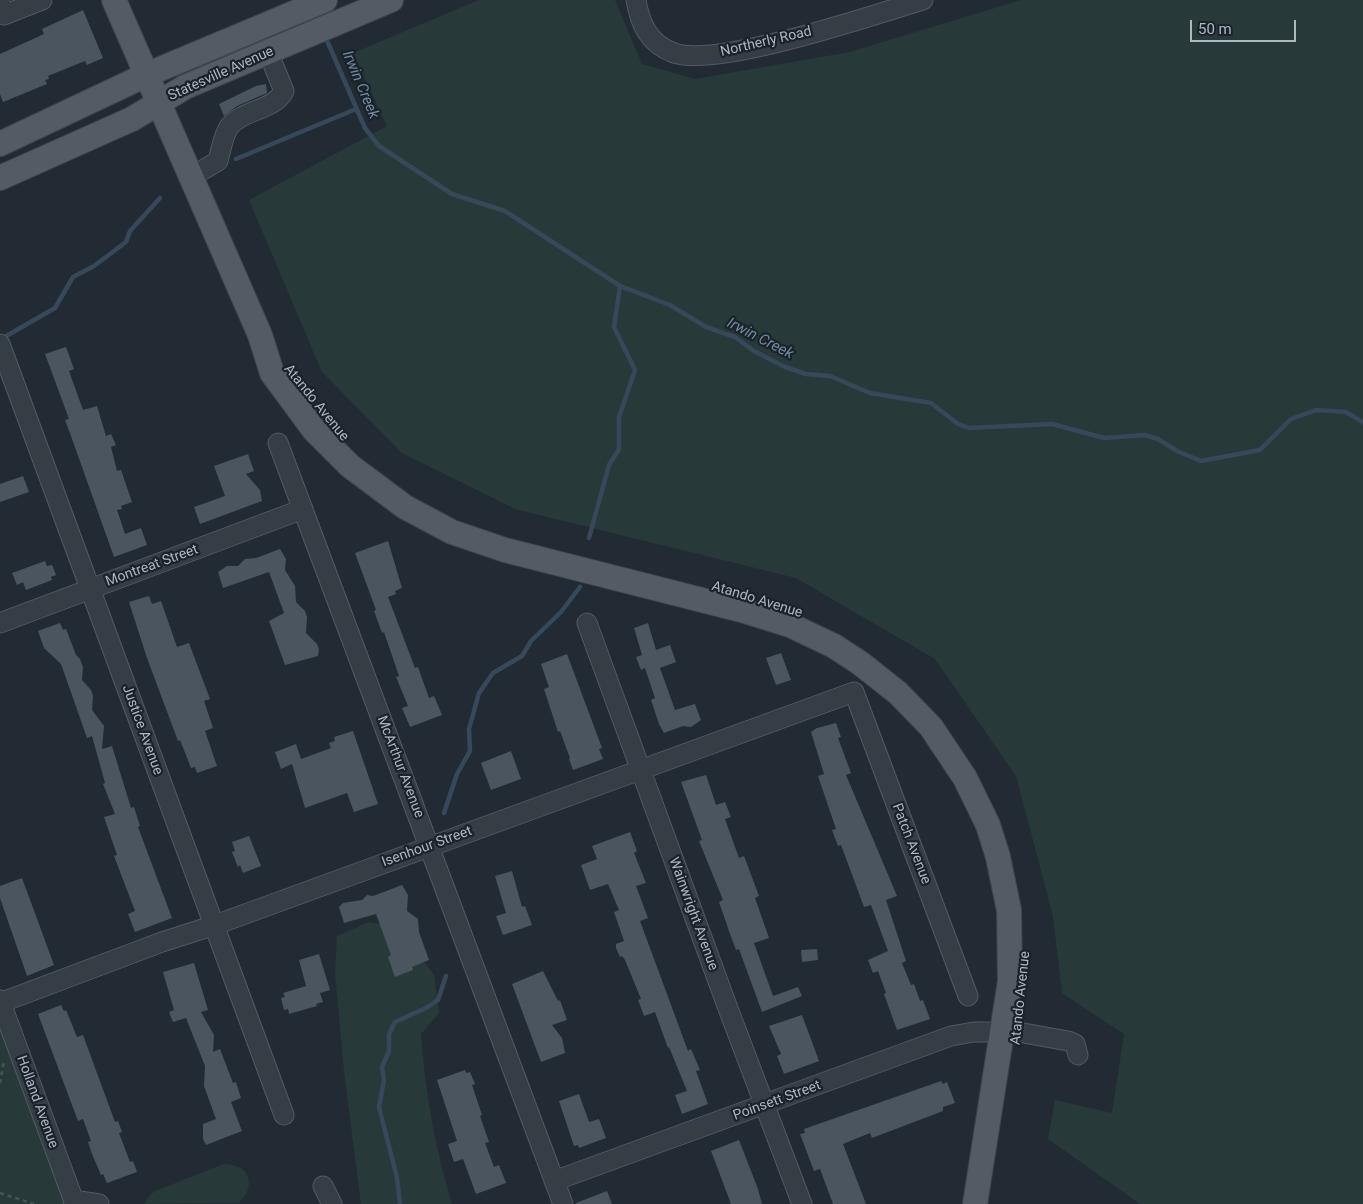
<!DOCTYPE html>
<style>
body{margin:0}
#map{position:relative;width:1363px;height:1204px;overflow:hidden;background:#222b34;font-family:Roboto,sans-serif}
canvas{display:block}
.scale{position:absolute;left:1190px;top:20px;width:106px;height:22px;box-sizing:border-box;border:2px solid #afb7c2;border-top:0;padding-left:6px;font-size:15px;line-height:18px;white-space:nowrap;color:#afb7c2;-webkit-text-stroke:4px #1a222a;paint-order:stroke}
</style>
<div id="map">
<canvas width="1363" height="1204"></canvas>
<div class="scale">50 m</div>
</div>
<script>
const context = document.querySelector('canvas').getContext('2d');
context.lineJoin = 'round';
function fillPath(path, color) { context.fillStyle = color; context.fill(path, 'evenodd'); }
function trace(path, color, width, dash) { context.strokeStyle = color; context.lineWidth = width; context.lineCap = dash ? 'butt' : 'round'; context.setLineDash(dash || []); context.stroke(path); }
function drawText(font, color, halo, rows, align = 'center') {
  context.font = font + ' Roboto,sans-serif'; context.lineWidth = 4.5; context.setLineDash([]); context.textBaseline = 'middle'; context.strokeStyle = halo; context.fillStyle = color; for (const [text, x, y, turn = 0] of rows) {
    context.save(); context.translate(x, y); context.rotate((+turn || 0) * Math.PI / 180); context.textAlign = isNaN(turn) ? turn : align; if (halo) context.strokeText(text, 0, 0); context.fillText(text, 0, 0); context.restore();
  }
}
fillPath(new Path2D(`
 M479,0H615L642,64L695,79L850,52L1021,0H1363V1204H1140L1048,1139L1055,1100L1112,1113L1124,1034L1062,993L1053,916L1016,776L935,659L796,578L515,509L402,453L322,372L249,200L387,126L353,53Z
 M369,922L398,927L434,975L439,1013L421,1034C425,1092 435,1148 452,1204H361L344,1071L335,973L337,936Z
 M0,1026L67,1204H0Z
 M224,1164C250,1164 257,1186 239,1203L144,1204L149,1196L155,1191Z`), '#273a39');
trace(new Path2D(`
 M325,36L365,128L379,146L452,194L505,211L620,286L670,305L706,327L735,337L754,351L785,367L806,374L830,376L870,393L931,403L958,424L969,428L1052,424L1104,438L1145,435L1158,439L1177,451L1201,461L1260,450L1291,419L1316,410L1346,412L1363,422
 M236,159L356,109
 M1,339L55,308L73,277L94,266L126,242L130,231L160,198
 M589,538L609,465L619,449V417L635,370L614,327L620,286
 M444,813L457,774L470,751L469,729L479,693L493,673L522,656L531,641L561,612L580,587
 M400,1204L397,1178L379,1107L384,1080L382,1067L389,1051V1034L395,1022L426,1008L438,1000L446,976`), '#37485a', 4.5);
fillPath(new Path2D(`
 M83,10L103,58L87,65L85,61L48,76L49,79L45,80L47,84L3,102L0,94V54L44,34L42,29Z
 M266,84L267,93L237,106L224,116L219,104L256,86Z
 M66,347L74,369L69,371L83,410L97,406L106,436L111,434L116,445L111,447L117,471L121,470L132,502L121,506L122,509L117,510L125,534L141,528L147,545L114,557L71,436L65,420L69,419L45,354Z
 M248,454L254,471L246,474L260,490L262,501L200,524L194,507L225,496L214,466Z
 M23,476L29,492L0,502V484Z
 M388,541L402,588L395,591L396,594L388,597L415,668L418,667L429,698L434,696L442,715L410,727L402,708L408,706L396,677L399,676L384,632L382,633L374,611L376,610L355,553Z
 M280,549L286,559L285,570L295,586L296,602L305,611L307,617L306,633L317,644L319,650L318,656L285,665L269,621L284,613L269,572L223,588L218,572L227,566H238L245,559L256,558Z
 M45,561L47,566L52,565L56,575L51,577L52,580L26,590L23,582L17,585L12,573Z
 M149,596L152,604L161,601L177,647L189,643L210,699L204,701L213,728L205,731L217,766L197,773L195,767L191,768L180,740L178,741L147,658L129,602Z
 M60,623L63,630L66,629L76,655L80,659L83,667L82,680L91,690L93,696L92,710L104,726L102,749L112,746L131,808L134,807L140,826L138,827L172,918L135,932L128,914L135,911L114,856L117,855L104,817L115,814L103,784L105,783L92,736L87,738L61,664L44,648L38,631Z
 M648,623L656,650L670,645L676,662L660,668L675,710L695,704L701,720L691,727L683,726L664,733L659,724L651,700L655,698L645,668L641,670L636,657L642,655L634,628Z
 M781,653L791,680L776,685L766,658Z
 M567,654L602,748L599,749L603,759L573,770L569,759L570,758L560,731L558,732L544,689L549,687L541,664Z
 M836,723L841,737L838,738L851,773L846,775L897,896L886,900L906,961L902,963L911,985L914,984L920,1001L923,1000L930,1019L897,1030L884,994L886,993L878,971L873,973L868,960L888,951L871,905L864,907L841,845L838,846L832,830L836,829L818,776L824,774L811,732L817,728Z
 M353,731L378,804L354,812L347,793L305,808L292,764L281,769L275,752L296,744L301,759L331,748L329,743L335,741L334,737Z
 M511,751L521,779L491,790L481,763Z
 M706,775L716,805L725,802L731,817L725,819L739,858L744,856L759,896L755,898L769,938L754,943L773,996L798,987L802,996L762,1012L739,949L736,950L729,931L719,902L723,900L699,841L702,840L681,782Z
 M630,832L637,851L634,853L646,883L636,886L648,918L640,921L688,1051L691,1049L700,1070L696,1071L708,1104L682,1114L675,1095L687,1091L669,1047L668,1048L655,1012L644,1016L638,1000L641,999L625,960L622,956L620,957L616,948V944L624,941L614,912L619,910L608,884L590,890L581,865L597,859L592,846Z
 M249,836L261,866L243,873L240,865L238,867L232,852L235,851L232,842Z
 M512,871L522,907L525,906L532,925L503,935L496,916L506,913L495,876Z
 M22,878L54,965L27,976L0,898V886Z
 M402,885L408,895L407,911L418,919L419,932L429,960L412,967L413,970L395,977L388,957L391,955L376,914L344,923L339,907L343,903L362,900L367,895L373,896Z
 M817,949L818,960L802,962L801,950Z
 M319,954L330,990L320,993L323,1002L316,1004L317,1006L289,1014L288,1009L284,1010L281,998L285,997L283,993L306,986L299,960Z
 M194,963L208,1010L201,1012L214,1035L213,1052L220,1049L233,1083L236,1082L241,1098L231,1102L242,1131L206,1145L203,1139V1124L216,1119L204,1086L205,1066L186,1018L173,1022L169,1012L174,1010L163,972Z
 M543,971L558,1001L560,1000L567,1020L552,1025L562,1038L565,1053L541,1062L512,984Z
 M61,1005L64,1011L66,1010L77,1037L83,1035L115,1122L118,1121L122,1132L119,1133L130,1162L133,1161L137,1172L107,1183L103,1174L101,1175L92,1154L88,1142L91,1141L83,1119L78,1121L38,1014Z
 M802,1015L819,1061L784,1074L777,1056L781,1054L769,1026Z
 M465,1070L466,1073L470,1072L475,1084L472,1085L482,1115L480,1116L489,1142L485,1143L494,1167L499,1165L506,1183L476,1194L463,1159L454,1162L448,1144L457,1141L437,1080Z
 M941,1081L943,1084L947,1082L955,1103L943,1107V1111L872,1138L870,1133L843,1144L866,1204H833L820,1169L814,1171L800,1134L805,1133L804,1129Z
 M579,1094L589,1122L599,1119L606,1138L579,1148L578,1145L574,1146L559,1101Z
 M739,1140L758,1189L762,1204H731L716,1164L711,1151Z
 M607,1191L612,1204H576V1203Z`), '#4a5560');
const minor = new Path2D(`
 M636,0C640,24 649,44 674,53C718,68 873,15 923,0
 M0,3L4,15L42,0
 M191,177L218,161C221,150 223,136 229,127C243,109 274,111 284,91L268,52
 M0,344L284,1115
 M278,443L563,1204
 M0,623L303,509
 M587,623L726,1003L802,1204
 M0,1000L75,1204
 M0,1003L162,942L215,925L854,692L968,996
 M1018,1032L1068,1041L1075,1044L1078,1055
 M554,1181L951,1036L974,1032H1002
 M323,1186L332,1204
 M73,1200L99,1204`);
const major = new Path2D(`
 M114,0L260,335L272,373L314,430L350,466L405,507L452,532L505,550L745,611L790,625L834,646L860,663L898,693L931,727L965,778L988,825L998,857L1009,910L1010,981L975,1204
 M0,144L146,75L325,0
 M0,178L132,119L185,87L391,0`);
trace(minor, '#525a63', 21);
trace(major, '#3e464f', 26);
trace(new Path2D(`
 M0,1083L4,1061
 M0,1193L34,1204`), '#455657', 2.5, [4, 4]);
trace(minor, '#353d45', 19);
trace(major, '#535c65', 24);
drawText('14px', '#afb7c2', '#1a222a', [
 ["Northerly Road",766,42,-13],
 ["Statesville Avenue",221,74,-24],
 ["Atando Avenue",316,403,51],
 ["Montreat Street",152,566,-20],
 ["Atando Avenue",757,600,17],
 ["Justice Avenue",142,730,70],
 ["McArthur Avenue",400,767,69],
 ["Patch Avenue",911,844,69],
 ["Isenhour Street",427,847,-20],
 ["Wainwright Avenue",693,914,70],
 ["Atando Avenue",1021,998,-84],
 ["Poinsett Street",777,1101,-20],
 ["Holland Avenue",37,1102,70]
]);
drawText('italic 15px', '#728aa3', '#1a222a', [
 ["Irwin Creek",360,85,67],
 ["Irwin Creek",760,339,27]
]);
</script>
